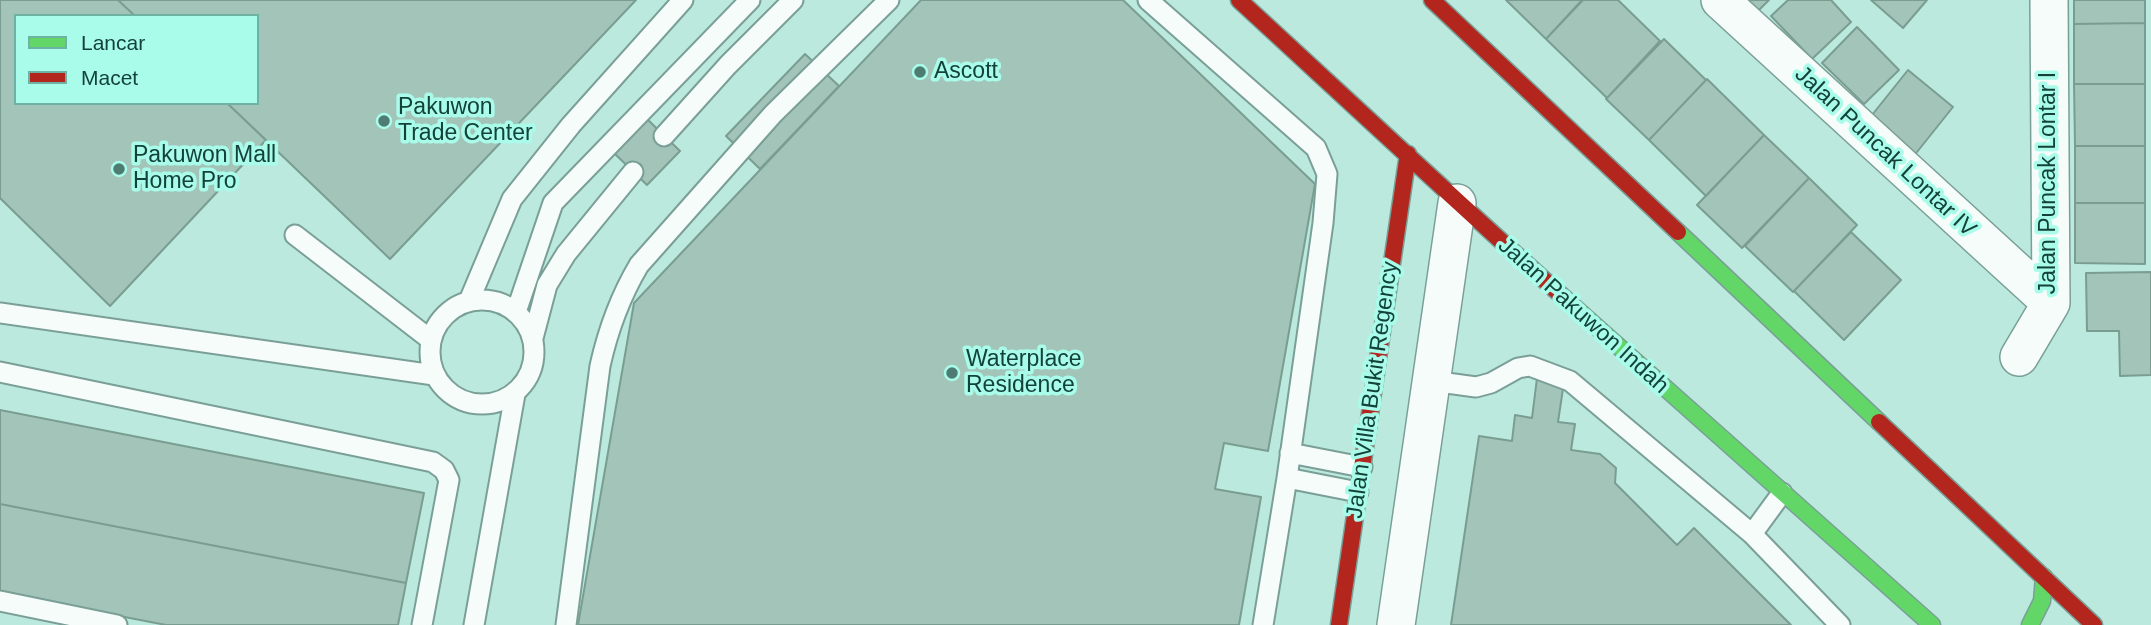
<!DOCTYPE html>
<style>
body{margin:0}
#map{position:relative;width:2151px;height:625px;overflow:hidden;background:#bce9de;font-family:Arial,sans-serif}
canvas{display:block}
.legend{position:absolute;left:14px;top:14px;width:245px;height:91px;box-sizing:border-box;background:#a9fce9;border:2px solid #6db2a3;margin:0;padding:9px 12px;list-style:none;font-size:21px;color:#134239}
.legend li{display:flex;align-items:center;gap:14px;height:35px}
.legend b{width:35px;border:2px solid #6db2a3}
</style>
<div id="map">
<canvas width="2151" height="625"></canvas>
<ul class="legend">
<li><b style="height:9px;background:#63d668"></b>Lancar</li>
<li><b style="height:9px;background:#b3261e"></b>Macet</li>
</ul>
</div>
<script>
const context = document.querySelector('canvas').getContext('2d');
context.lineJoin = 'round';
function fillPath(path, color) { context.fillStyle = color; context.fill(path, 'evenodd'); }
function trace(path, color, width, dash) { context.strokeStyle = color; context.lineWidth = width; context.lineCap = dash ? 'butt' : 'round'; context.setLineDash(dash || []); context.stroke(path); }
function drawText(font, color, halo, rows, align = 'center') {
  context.font = font + ' Arial,sans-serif'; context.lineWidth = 7; context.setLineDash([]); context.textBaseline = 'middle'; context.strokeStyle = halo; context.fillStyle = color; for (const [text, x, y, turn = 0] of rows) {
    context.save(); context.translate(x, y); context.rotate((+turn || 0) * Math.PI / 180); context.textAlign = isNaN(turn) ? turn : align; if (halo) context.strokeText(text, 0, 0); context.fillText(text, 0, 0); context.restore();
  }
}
const building = new Path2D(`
 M0,0H118L135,16H16V103H227L266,140L110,306L0,198Z
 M118,0H636L390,259L227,103H257V16H135Z
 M921,0H1123L1315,184L1268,451L1224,443L1215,489L1261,497L1239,625H578L634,303Z
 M1506,0H1583L1546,39Z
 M1582,0H1618L1660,41L1607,98L1546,39Z
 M1744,0H1769L1757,12Z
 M1788,0H1831L1851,22L1812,59L1771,16Z
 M1871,0H1927L1903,28Z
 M2074,0H2145V23L2074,24Z
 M2145,23V84H2074V24Z
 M1857,27L1899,70L1864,104L1822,63Z
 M1664,39L1706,80L1649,140L1606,99Z
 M805,54L839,86L760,169L726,136Z
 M1908,70L1953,107L1913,157L1868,120Z
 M1707,79L1764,135L1706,196L1649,140Z
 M2074,84H2145V146H2075Z
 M645,117L680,151L647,185L612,151Z
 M1764,135L1809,178L1742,248L1697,205Z
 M2075,146H2145V203H2075Z
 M1809,178L1857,225L1793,292L1745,246Z
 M2075,203H2145V264L2075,263Z
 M1851,232L1901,280L1844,340L1794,291Z
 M2151,272V375L2120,376L2119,331H2087L2086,273Z
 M1537,378L1564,382L1558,422L1575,424L1571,450L1600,454L1616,468L1615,483L1677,545L1694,528L1791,625H1451L1479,436L1512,441L1515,415L1532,418Z
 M0,410L424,493L406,583L0,504Z
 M0,504L406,583L398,625H166L0,593Z`);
fillPath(building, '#a3c4b8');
trace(building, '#799e91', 2);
const lane = new Path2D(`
 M1148,0L1316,148L1327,174L1323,223L1287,478L1263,625
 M664,136L728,65L793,0
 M295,235L431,340
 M430 352a52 52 0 1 1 104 0a52 52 0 1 1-104 0Z
 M469,301L512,199L571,125L683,0
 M516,312L553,203L750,0
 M0,313L434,375
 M533,338L547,285L566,254L633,172
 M0,372L433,462L444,470L449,480L422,625
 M1432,381L1476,387L1491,383L1518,368L1530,366L1570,381L1752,534L1840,625
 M1290,453L1362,467
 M1287,478L1358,492
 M1752,534L1782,493
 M0,601L117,625
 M474,625L515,394
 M566,625L600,366C608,330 620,297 639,265L773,114L889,0`);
const street = new Path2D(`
 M1720,0L2051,303
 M2019,357L2051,303L2049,0
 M1396,625L1457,203`);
const fast = new Path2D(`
 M1678,232L1879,422
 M1572,305L1932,625
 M2030,625L2042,601L2044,577`);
const jam = new Path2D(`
 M1239,0C1350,102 1460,205 1572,305
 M1432,0L1678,232
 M1879,422L2094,625
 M1339,625L1408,154`);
trace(lane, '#7a9f97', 23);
trace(street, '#7a9f97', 40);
trace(fast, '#7a9f97', 19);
trace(jam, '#7a9f97', 19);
trace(lane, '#f5fcfa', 19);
trace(street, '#f5fcfa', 37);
trace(fast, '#63d668', 16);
trace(jam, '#b3261e', 16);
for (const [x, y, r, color] of [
 [920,72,7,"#4e7c73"],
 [384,121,7,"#4e7c73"],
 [119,169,7,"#4e7c73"],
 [952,373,7,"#4e7c73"]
]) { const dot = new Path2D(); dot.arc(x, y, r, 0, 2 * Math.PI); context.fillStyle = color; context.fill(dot); trace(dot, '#a9fce9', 2.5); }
drawText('23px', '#134239', '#a9fce9', [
 ["Ascott",934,72],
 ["Pakuwon",398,108],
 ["Trade Center",398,134],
 ["Pakuwon Mall",133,156],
 ["Home Pro",133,182],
 ["Waterplace",966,360],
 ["Residence",966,386]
], 'left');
drawText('23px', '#134239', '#a9fce9', [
 ["Jalan Puncak Lontar IV",1885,152,43],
 ["Jalan Puncak Lontar I",2049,183,-90],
 ["Jalan Pakuwon Indah",1583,316,42],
 ["Jalan Villa Bukit Regency",1373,390,-82]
]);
</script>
